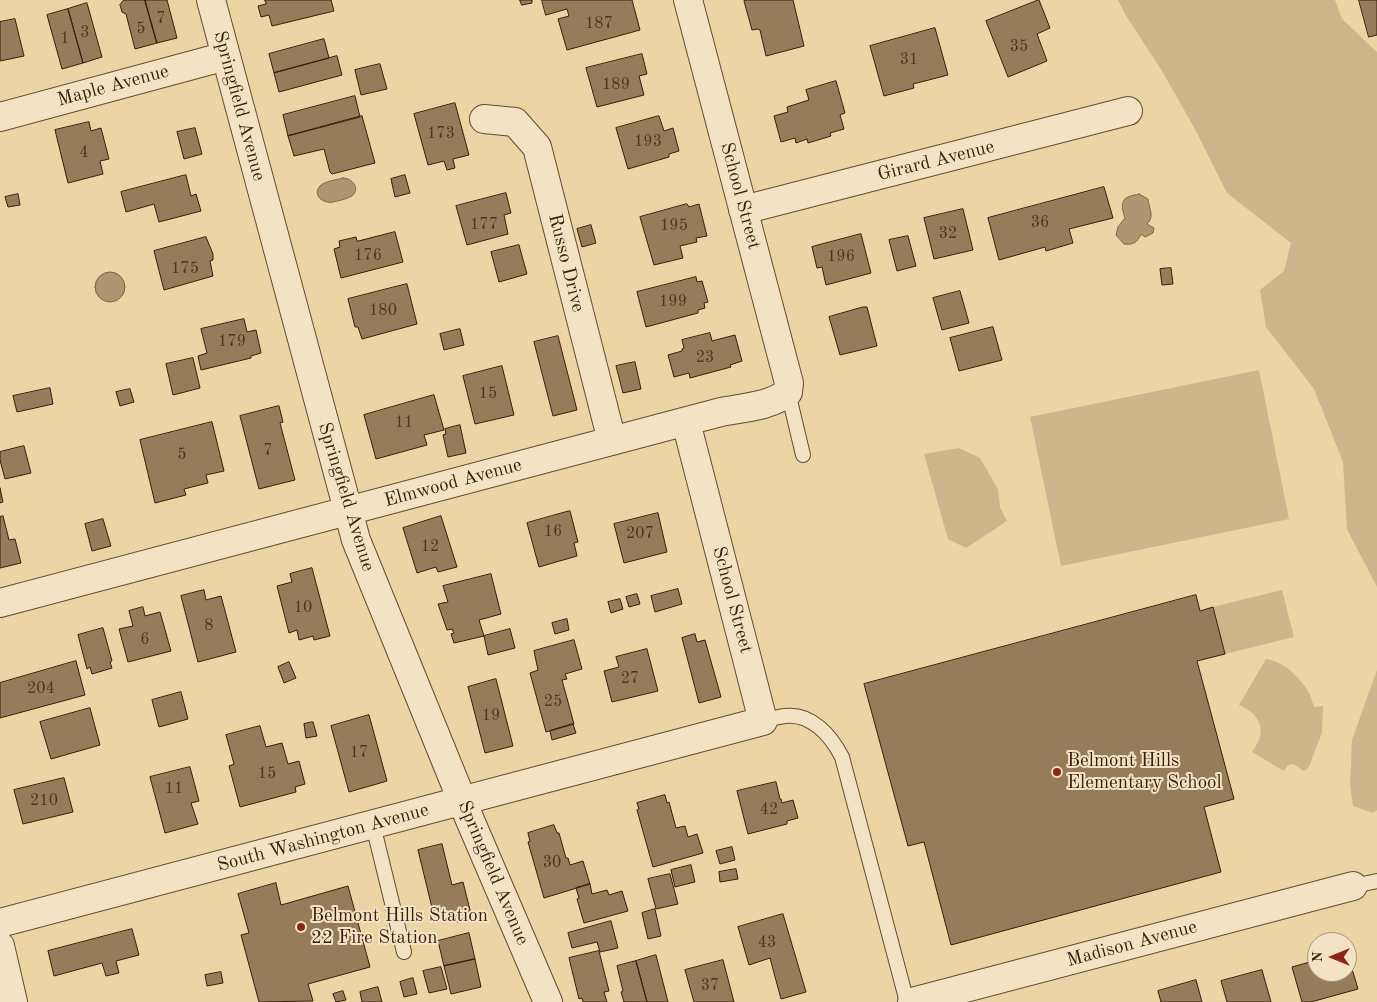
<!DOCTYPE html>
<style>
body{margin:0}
#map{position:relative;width:1377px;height:1002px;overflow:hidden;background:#ecd4a5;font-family:"Old Standard TT",serif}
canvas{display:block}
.north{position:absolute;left:1307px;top:932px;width:50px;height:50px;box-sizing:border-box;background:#f3e3c4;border:1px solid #a9937a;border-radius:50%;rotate:270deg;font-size:14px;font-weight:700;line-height:20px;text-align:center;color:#3a1c0c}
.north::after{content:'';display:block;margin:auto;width:18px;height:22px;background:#8f2418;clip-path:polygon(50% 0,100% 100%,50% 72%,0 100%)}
</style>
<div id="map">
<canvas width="1377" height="1002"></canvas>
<div class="north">N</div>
</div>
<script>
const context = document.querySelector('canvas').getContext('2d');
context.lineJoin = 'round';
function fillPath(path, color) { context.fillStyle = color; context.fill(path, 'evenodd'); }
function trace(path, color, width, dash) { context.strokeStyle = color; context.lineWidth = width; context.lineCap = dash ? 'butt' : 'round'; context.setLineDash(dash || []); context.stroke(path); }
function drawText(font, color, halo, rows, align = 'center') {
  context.font = font + ' "Old Standard TT",serif'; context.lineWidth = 4; context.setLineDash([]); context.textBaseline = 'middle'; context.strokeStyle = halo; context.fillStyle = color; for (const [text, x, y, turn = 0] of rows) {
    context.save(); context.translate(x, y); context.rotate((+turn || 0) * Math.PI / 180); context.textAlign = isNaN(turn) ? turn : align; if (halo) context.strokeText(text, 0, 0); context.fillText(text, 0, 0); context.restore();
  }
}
fillPath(new Path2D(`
 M1118,0H1335L1342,19L1377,52V587L1347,529L1343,462L1314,389L1266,327L1260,290L1284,271L1291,243L1227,193L1196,131L1162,71L1125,14Z
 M1259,370L1289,519L1061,566L1030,417Z
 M959,448L980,458L998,489L1000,507L1007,521L966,548L948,539L924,454Z
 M1282,590L1294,637L1225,654L1213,607Z
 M1266,659C1283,661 1299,677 1308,691C1311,696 1312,702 1314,707L1323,706L1322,732L1309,767L1304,771L1293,764L1288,765L1284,771L1252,752C1268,731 1261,715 1239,705Z
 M1377,670V810L1373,813L1353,806L1350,785L1352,740Z`), '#ceb58b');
const water = new Path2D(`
 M343,178C352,178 361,188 352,196C347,199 338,201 333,202C323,204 312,195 320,186C325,181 336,180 343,178Z
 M1139,194L1148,199C1149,209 1155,216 1147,224L1154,228L1153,233L1145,237L1141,234C1137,243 1133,245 1124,244L1116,235L1118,227L1125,218C1119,200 1123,197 1139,194Z
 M95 287a15 15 0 1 1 30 0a15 15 0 1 1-30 0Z`);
fillPath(water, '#af9571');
trace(water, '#806549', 1);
const building = new Path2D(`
 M124,0H145L157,43L135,49L126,14L122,12L120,5Z
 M145,0H167L177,38L157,43Z
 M265,0H331L334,11L272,26L269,15L261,17L258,6L266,4Z
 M520,0H532V3L522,5Z
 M542,0H632L640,30L567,50L558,19L569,16L567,9L546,15Z
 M748,0H793L804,46L766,56L760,30L758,29L752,30L744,1Z
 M1039,0L1050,28L1037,34L1047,61L1008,77L986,21Z
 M1359,0H1377V35L1369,37Z
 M87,3L102,57L83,63L68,9Z
 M68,9L83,63L62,69L47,15Z
 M15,19L24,56L0,61V22Z
 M935,28L948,75L913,84L914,88L884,96L870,46Z
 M324,39L329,58L274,73L269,54Z
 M642,54L647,74L639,76L644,95L597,107L586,68Z
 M337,56L342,75L279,92L274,73Z
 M380,64L387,89L361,95L355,70Z
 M836,81L845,113L840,115L844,129L830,133L831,136L808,143L807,139L796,143L795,138L781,142L774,116L788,112L787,107L809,100L806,90Z
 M355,96L360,117L288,136L283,115Z
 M455,103L469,155L453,159L455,168L447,170L444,161L428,165L414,114Z
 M362,116L375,163L332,174L330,172L324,149L294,156L288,136Z
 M659,116L664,131L673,128L679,151L669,154V157L628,169L616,128Z
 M89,122L91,131L101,128L109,159L100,161L103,174L68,183L55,130Z
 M195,128L202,154L184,159L177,132Z
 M186,175L191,196L196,194L201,211L159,222L154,204L126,212L121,192Z
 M405,175L410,193L395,197L391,179Z
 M1104,187L1113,218L1069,229L1073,243L1046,251L1045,247L999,260L988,218Z
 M506,193L511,213L504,215L508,234L467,245L456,206Z
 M18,194L20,205L8,207L5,197Z
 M687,204L689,207L699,204L707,236L696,238L697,242L680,246L683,258L654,265L640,217Z
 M963,209L973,250L934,259L924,218Z
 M591,225L596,243L582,247L577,229Z
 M395,232L403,262L341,278L334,249L340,247L339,241L356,237L357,241Z
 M861,234L871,273L826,285L822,267L817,268L812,247Z
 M908,236L916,266L897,271L889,240Z
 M206,237L213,254V260L210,261L213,276L164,290L154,251Z
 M519,245L527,274L499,282L491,252Z
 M1171,268L1173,284L1162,285L1160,269Z
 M696,277L697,282L702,281L708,302L704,303L705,308L698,310V313L646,327L637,292Z
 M407,284L417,324L362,339L358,327H355L348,299Z
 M960,291L969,323L942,330L933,298Z
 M863,307H867L877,346L840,355L829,317Z
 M244,319L247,332L256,330L261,353L251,356V358L201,370L198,356L207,353L201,329Z
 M993,327L1002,360L959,371L950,338Z
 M460,329L464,345L444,350L440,334Z
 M710,333L712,341L735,335L742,361L730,365L731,367L690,378L689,373L674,377L668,355L682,351V349L684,348L682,340Z
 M558,336L577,410L553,416L534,342Z
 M193,358L200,388L173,395L166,364Z
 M635,362L641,389L623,393L616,366Z
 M502,366L514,415L475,424L463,376Z
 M50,388L53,404L17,412L13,396Z
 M130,389L134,402L120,406L116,392Z
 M434,395L444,430L424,435L427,445L376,459L364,415Z
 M279,406L283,422L280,423L295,480L259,489L240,416Z
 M212,422L224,471L206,475L208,483L184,489L186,495L155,503L140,440Z
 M460,425L466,453L448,457L443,435L446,434L445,429Z
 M24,446L31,473L5,479L0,460V452Z
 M0,488L3,502L0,503Z
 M570,511L578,542L574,543L577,556L539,567L527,523Z
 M658,513L667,552L624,563L614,524Z
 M3,516L9,540L15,539L21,563L0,568V517Z
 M441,516L457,567L438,572L436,567L417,573L403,528Z
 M103,519L111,546L92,551L85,524Z
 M312,568L330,636L314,640L313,636L299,640L297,630L289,633L277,586L292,582L290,574Z
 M491,574L501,614L479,620L484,636L454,643L451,634L454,633L452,629L447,630L438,604L448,602L443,586Z
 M678,589L682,604L655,612L651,596Z
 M204,590L206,600L221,596L236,652L198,662L181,596Z
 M637,594L640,604L629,607L626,597Z
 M1196,595L1200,611L1213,607L1225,654L1197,661L1234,799L1204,807L1221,872L951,945L924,842L908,846L864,684Z
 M620,599L623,609L611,613L608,602Z
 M143,607L145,616L160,612L171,651L128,662L119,629L133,626L129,611Z
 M567,619L569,630L555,634L552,623Z
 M103,628L112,661L110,662L112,668L92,674L90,667L87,669L78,635Z
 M510,629L515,648L488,655L484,636Z
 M695,634L697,642L705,640L721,697L699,703L682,638Z
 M574,640L582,669L565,674L567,679L562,680L574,724L546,732L530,673L538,670L534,651Z
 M647,649L658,691L612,702L604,671L619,667L616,657Z
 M76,661L85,695L0,718V683Z
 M289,662L296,678L284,683L278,667Z
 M496,679L513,746L485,753L468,687Z
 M181,692L188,719L159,727L152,700Z
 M90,708L100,745L51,759L40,722Z
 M369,715L387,781L349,792L331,726Z
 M313,722L317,736L306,738L304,724Z
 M573,724L576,733L552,740L550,731Z
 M260,726L266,747L282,743L288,764L299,761L305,784L295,787L296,792L240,807L229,766L234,764L226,735Z
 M190,767L199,801L191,803L198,824L165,833L150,777Z
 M64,778L73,812L23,824L14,790Z
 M776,782L780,799H781L782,803L793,800L798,818L787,821V824L748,834L737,791Z
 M665,795L667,803L669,802L676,828L685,826L688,837L697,834L703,853L653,867L637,810L639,809L637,803Z
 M554,825L557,833H559L566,858H568L570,865L583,861L590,884L544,898L528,842L530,841L528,833Z
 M442,844L452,885L463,882L472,918L457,922L455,911L434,916L418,850Z
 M732,847L735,860L720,864L716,851Z
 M691,865L695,882L675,887L671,870Z
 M736,869L738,879L720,882L719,872Z
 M670,874L678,904L656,909L648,879Z
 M276,883L281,905L348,886L370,967L308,984L313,1001L259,1002L241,935L249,933L238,894Z
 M590,884L592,894L607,890L609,895L622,891L628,911L584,923L577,899L579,898L576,888Z
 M655,909L661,936L648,939L642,913Z
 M783,914L806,992L781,999L770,958L749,965L738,927Z
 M611,921L618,948L600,952L597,942L572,948L568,933Z
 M132,929L139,955L116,961L119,973L106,976L102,963L54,976L48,951Z
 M469,933L475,959L444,966L438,941Z
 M599,951L609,991L604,992L607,1002H583L582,998L579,999L569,958Z
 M1347,952L1358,989L1311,1002H1302L1292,967L1317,960V972H1347Z
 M656,955L668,1002H647L636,961Z
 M475,959L481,987L451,994L444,966Z
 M723,960L734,1002H694L685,970Z
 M636,961L647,1002H624L621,992L623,991L617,966Z
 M441,967L447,989L429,993L423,971Z
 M1262,970L1271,1002H1227L1221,981Z
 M221,972L223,983L207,986L205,975Z
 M413,978L417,994L404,997L400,982Z
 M1196,980L1202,1002H1161L1158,991Z
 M378,987L382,1002H362L360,992Z
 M343,991L346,1000L336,1002L333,994Z`);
fillPath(building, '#977c5c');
trace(building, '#3a1c0c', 1);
const service = new Path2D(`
 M788,392L803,455
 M763,721C770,719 778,717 785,716C812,713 831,736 842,757L907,1002
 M373,825L404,952
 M1353,886L1377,881`);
const minor = new Path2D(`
 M211,0L356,540L470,820L548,1002
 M0,117L226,56
 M484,119L515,122L537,147L612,441
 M743,210L1128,111
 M0,603L721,412C742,408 772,406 788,392L789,383L688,0
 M0,923L763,721L686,422
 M912,1002L1353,886`);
const tertiary = new Path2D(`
 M0,946L13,1002`);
trace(service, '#664a32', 16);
trace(minor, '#664a32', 30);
trace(tertiary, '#664a32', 30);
trace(service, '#f3e3c4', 14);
trace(minor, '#f3e3c4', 28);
trace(tertiary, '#f3e3c4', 28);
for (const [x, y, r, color] of [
 [1057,772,5,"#8f2418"],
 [301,927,5,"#8f2418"]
]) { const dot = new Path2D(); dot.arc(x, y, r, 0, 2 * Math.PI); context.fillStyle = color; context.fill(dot); trace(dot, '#f3e3c4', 2); }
drawText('16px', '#513420', null, [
 ["7",161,19],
 ["187",599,24],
 ["5",141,29],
 ["3",85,33],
 ["1",65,39],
 ["35",1019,47],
 ["31",909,60],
 ["189",616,85],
 ["173",441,134],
 ["193",648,142],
 ["4",84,153],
 ["36",1040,223],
 ["177",484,225],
 ["195",674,226],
 ["32",948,234],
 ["176",368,256],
 ["196",841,257],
 ["175",185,269],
 ["199",673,302],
 ["180",383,311],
 ["179",232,342],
 ["23",705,358],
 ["15",488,394],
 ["11",404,423],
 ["7",268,451],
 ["5",182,455],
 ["16",553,532],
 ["207",640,534],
 ["12",430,547],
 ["10",303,608],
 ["8",209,626],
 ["6",145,640],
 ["27",630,679],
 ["204",41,689],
 ["25",553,702],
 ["19",491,716],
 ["17",359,753],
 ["15",267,774],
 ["11",174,789],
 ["210",44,801],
 ["42",769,810],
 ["30",552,863],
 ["43",767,943],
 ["37",710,986]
]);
drawText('19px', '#3a1c0c', '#f3e3c4', [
 ["Maple Avenue",113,86,-15],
 ["Springfield Avenue",239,106,75],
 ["Girard Avenue",936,161,-14],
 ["School Street",740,196,75],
 ["Russo Drive",566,263,76],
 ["Elmwood Avenue",453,483,-15],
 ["Springfield Avenue",346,497,73],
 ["School Street",732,600,75],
 ["South Washington Avenue",323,838,-15],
 ["Springfield Avenue",493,873,67],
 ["Madison Avenue",1132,944,-15]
]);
drawText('19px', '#3a1c0c', '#f3e3c4', [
 ["Belmont Hills",1067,761],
 ["Elementary School",1067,783],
 ["Belmont Hills Station",311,916],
 ["22 Fire Station",311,938]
], 'left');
</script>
